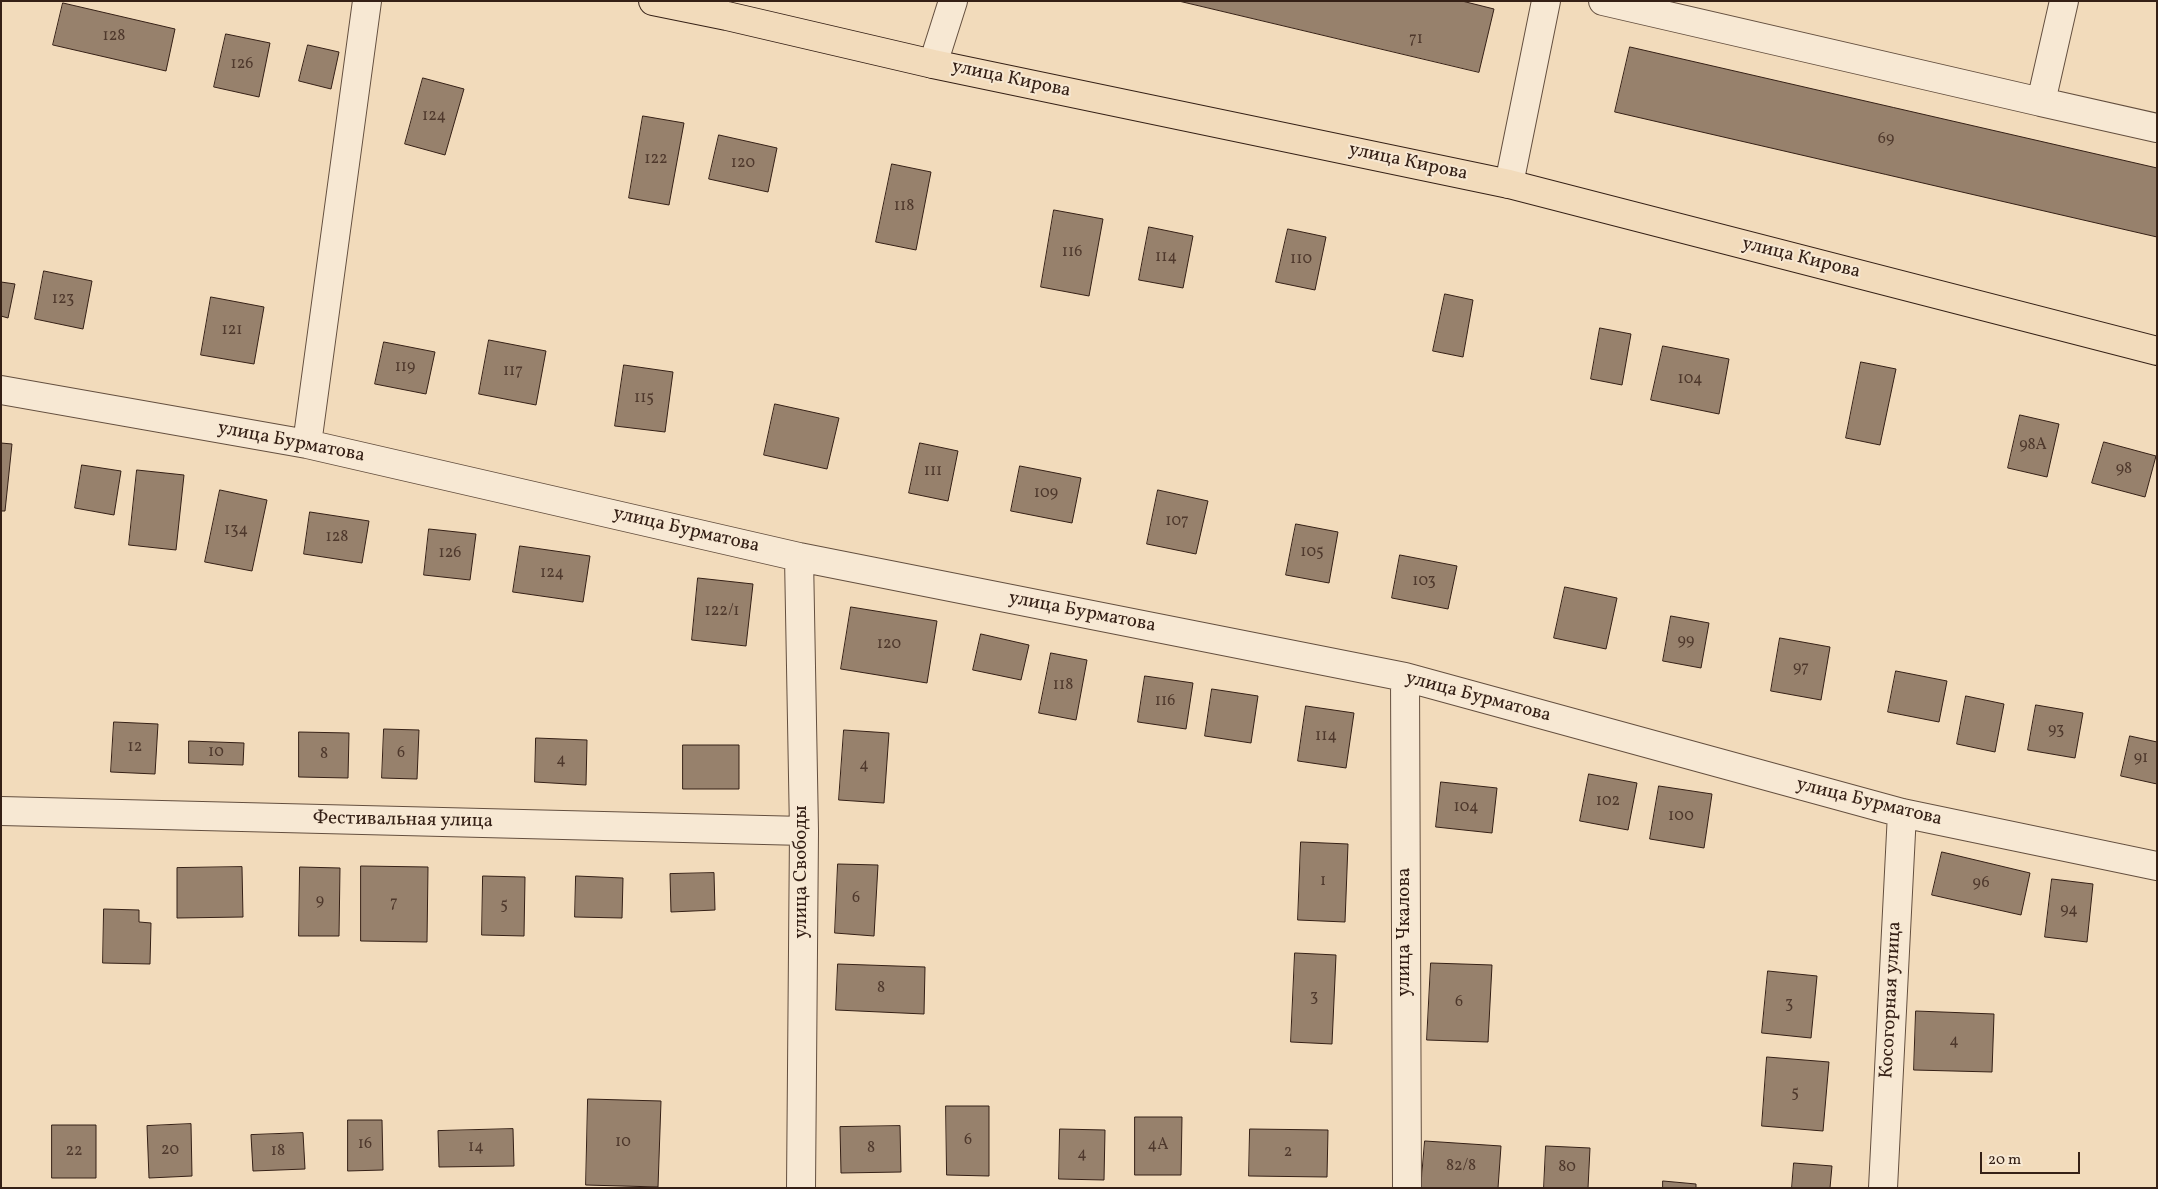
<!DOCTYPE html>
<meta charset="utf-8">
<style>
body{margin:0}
#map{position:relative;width:2158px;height:1189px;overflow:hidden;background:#f2dbbb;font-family:Vollkorn,serif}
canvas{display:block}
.frame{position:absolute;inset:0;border:2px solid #352016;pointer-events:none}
.scale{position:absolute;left:1980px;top:1152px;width:100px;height:22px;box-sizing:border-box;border:2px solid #352016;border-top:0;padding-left:6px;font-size:15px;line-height:18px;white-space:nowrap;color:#352016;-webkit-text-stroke:4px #f7e8d3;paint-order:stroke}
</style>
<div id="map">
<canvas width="2158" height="1189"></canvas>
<div class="frame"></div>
<div class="scale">20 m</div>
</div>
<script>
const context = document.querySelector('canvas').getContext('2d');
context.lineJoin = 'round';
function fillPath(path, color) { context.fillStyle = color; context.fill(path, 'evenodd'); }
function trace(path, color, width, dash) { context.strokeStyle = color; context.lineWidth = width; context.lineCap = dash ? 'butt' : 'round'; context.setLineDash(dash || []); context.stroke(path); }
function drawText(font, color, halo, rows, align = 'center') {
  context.font = font + ' Vollkorn,serif'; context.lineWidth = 4; context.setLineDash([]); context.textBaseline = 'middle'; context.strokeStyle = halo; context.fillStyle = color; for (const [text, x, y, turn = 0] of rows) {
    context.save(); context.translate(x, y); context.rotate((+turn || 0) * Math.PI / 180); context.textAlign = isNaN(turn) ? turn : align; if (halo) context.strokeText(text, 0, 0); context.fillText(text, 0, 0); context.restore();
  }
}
const building = new Path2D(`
 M1179,1H1462L1494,9L1479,72Z
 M63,3L175,29L166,71L53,45Z
 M226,34L270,43L259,97L214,87Z
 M308,45L339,52L331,89L299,81Z
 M1630,47L2157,168V237L1615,112Z
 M423,78L464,89L445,155L405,144Z
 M643,116L684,123L669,205L629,198Z
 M719,135L777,148L768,192L709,179Z
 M892,164L931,172L916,250L876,242Z
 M1054,210L1103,219L1089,296L1041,287Z
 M1149,227L1193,236L1183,288L1139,280Z
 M1288,229L1326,237L1315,290L1276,282Z
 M44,271L92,281L83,329L35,319Z
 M1,282L15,284L8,318L1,316Z
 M1445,294L1473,300L1463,357L1433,351Z
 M211,297L264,307L254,364L201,355Z
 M1600,328L1631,334L1622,385L1591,379Z
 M489,340L546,351L536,405L479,394Z
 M384,342L435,352L426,394L375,384Z
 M1663,346L1729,359L1719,414L1651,400Z
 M1861,362L1896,369L1880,445L1846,438Z
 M624,365L673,372L665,432L615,426Z
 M775,404L839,418L827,469L764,455Z
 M2020,415L2059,424L2047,477L2008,468Z
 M2104,442L2156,456L2145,497L2092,483Z
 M1,443L12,444L5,511H1Z
 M920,443L958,451L948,501L909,493Z
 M82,465L121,471L114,515L75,508Z
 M1020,466L1081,478L1072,523L1011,511Z
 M137,470L184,475L176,550L129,545Z
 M220,490L267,500L252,571L205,562Z
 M1158,490L1208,501L1196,554L1147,544Z
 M310,512L369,521L362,563L304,554Z
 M1296,524L1338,532L1329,583L1286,575Z
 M429,529L476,534L470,580L424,575Z
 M520,546L590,556L583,602L513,592Z
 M1400,555L1457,566L1448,609L1392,598Z
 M698,578L753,584L746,646L692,640Z
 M1565,587L1617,598L1606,649L1554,638Z
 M851,607L937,621L927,683L841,669Z
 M1671,616L1709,623L1701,668L1663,661Z
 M981,634L1029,645L1021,680L973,670Z
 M1780,638L1830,647L1821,700L1771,691Z
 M1051,653L1087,660L1076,720L1039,713Z
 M1896,671L1947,681L1939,722L1888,712Z
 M1145,676L1193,683L1186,729L1138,722Z
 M1212,689L1258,696L1251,743L1205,736Z
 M1966,696L2004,704L1995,752L1957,744Z
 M2036,705L2083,713L2075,758L2028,750Z
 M1306,706L1354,713L1346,768L1298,761Z
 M114,722L158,724L155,774L111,772Z
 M384,729L419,730L417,779L382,778Z
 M844,730L889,733L884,803L839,800Z
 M299,732L349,733L348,778L299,777Z
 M2130,736L2157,742V784L2121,776Z
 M536,738L587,740L586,785L535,782Z
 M189,741L244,743L243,765L189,763Z
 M683,745H739V789H683Z
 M1589,774L1637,783L1628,830L1580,821Z
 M1441,782L1497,788L1492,833L1436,827Z
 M1659,786L1712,794L1704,848L1650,839Z
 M1301,842L1348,844L1345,922L1298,920Z
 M1942,852L2030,873L2021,915L1932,895Z
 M838,864L878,865L874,936L835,933Z
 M361,866L428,867L427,942L361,941Z
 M242,867L243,917L177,918V868Z
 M300,867L340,868L339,936H299Z
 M714,873L715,910L671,912L670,874Z
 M483,876L525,877L524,936L482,935Z
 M576,876L623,878L622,918L575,917Z
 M2052,879L2093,884L2087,942L2045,937Z
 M104,909L139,910V922L151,923L150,964L103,963Z
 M1295,953L1336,955L1332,1044L1291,1042Z
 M1431,963L1492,965L1488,1042L1427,1040Z
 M838,964L925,967L924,1014L836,1010Z
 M1768,971L1817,976L1811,1038L1762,1033Z
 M1916,1011L1994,1014L1992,1072L1914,1070Z
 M1767,1057L1829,1062L1823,1131L1762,1126Z
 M588,1099L661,1101L658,1187L586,1185Z
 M946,1106H989V1176L947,1175Z
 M1135,1117H1182L1181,1175H1135Z
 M348,1120H382L383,1170L348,1171Z
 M191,1124L192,1176L149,1178L147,1126Z
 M52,1125H96V1178H52Z
 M900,1126L901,1172L841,1173L840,1127Z
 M513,1129L514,1166L439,1167L438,1131Z
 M1060,1129L1105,1130L1104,1180L1059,1179Z
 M1250,1129L1328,1130L1327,1177L1249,1176Z
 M303,1133L305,1169L253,1171L251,1135Z
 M1425,1141L1501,1146L1498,1188H1421Z
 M1546,1146L1590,1148L1588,1188H1544Z
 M1794,1163L1832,1166L1830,1188H1792Z
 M1663,1181L1696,1184V1188H1663Z`);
fillPath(building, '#97816c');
trace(building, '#352016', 1);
const minor = new Path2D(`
 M1603,1L2041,102
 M2064,1L2041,102L2157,128
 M933,64L953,1
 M1509,184L1546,1
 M1,390L307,444L799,557L1405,677L1902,813L2157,866
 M307,444L367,1
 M799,557L804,831L801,1188
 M1405,677L1407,1188
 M1,811L804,831
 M1883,1188L1902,813`);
const major = new Path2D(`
 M653,1L727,16L933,64L1509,184L2157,351`);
trace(minor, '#644f3f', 30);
trace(major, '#352016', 30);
trace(minor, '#f7e8d3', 28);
trace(major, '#f2dbbb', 28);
drawText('16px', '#4e382c', null, [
 ["128",114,37],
 ["71",1416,40],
 ["126",242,65],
 ["124",434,117],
 ["69",1886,140],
 ["122",656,160],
 ["120",743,164],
 ["118",904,207],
 ["116",1072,253],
 ["114",1166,258],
 ["110",1301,260],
 ["123",63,300],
 ["121",232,331],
 ["119",405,368],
 ["117",513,372],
 ["104",1690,380],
 ["115",644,399],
 ["98А",2033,446],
 ["98",2124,470],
 ["111",933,472],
 ["109",1046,494],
 ["107",1177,522],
 ["134",236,531],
 ["128",337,538],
 ["105",1312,553],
 ["126",450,554],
 ["124",552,574],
 ["103",1424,582],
 ["122/1",722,612],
 ["99",1686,642],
 ["120",889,645],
 ["97",1801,669],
 ["118",1063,686],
 ["116",1165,702],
 ["93",2056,731],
 ["114",1326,737],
 ["12",135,748],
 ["10",216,753],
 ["6",401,754],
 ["8",324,755],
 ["91",2141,759],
 ["4",561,761],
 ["4",864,766],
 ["102",1608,802],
 ["104",1466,808],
 ["100",1681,817],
 ["1",1323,882],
 ["96",1981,884],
 ["6",856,899],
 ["9",320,902],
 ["7",394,904],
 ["5",504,906],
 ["94",2069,911],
 ["8",881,989],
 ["3",1314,998],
 ["6",1459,1003],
 ["3",1789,1005],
 ["4",1954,1042],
 ["5",1795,1094],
 ["6",968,1141],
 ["10",623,1143],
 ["16",365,1145],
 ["4А",1158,1146],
 ["14",476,1148],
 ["8",871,1149],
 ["20",170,1151],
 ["22",74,1152],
 ["18",278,1152],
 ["2",1288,1153],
 ["4",1082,1155],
 ["82/8",1461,1167],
 ["80",1567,1168]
]);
drawText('19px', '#352016', '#f7e8d3', [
 ["улица Кирова",1011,80,12],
 ["улица Кирова",1408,163,12],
 ["улица Кирова",1801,259,14],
 ["улица Бурматова",291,443,11],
 ["улица Бурматова",686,531,13],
 ["улица Бурматова",1082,613,11],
 ["улица Бурматова",1478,698,15],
 ["улица Бурматова",1869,803,14],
 ["Фестивальная улица",403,821,1],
 ["улица Свободы",803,872,-90],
 ["улица Чкалова",1406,932,-90],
 ["Косогорная улица",1892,1000,-87]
]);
</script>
